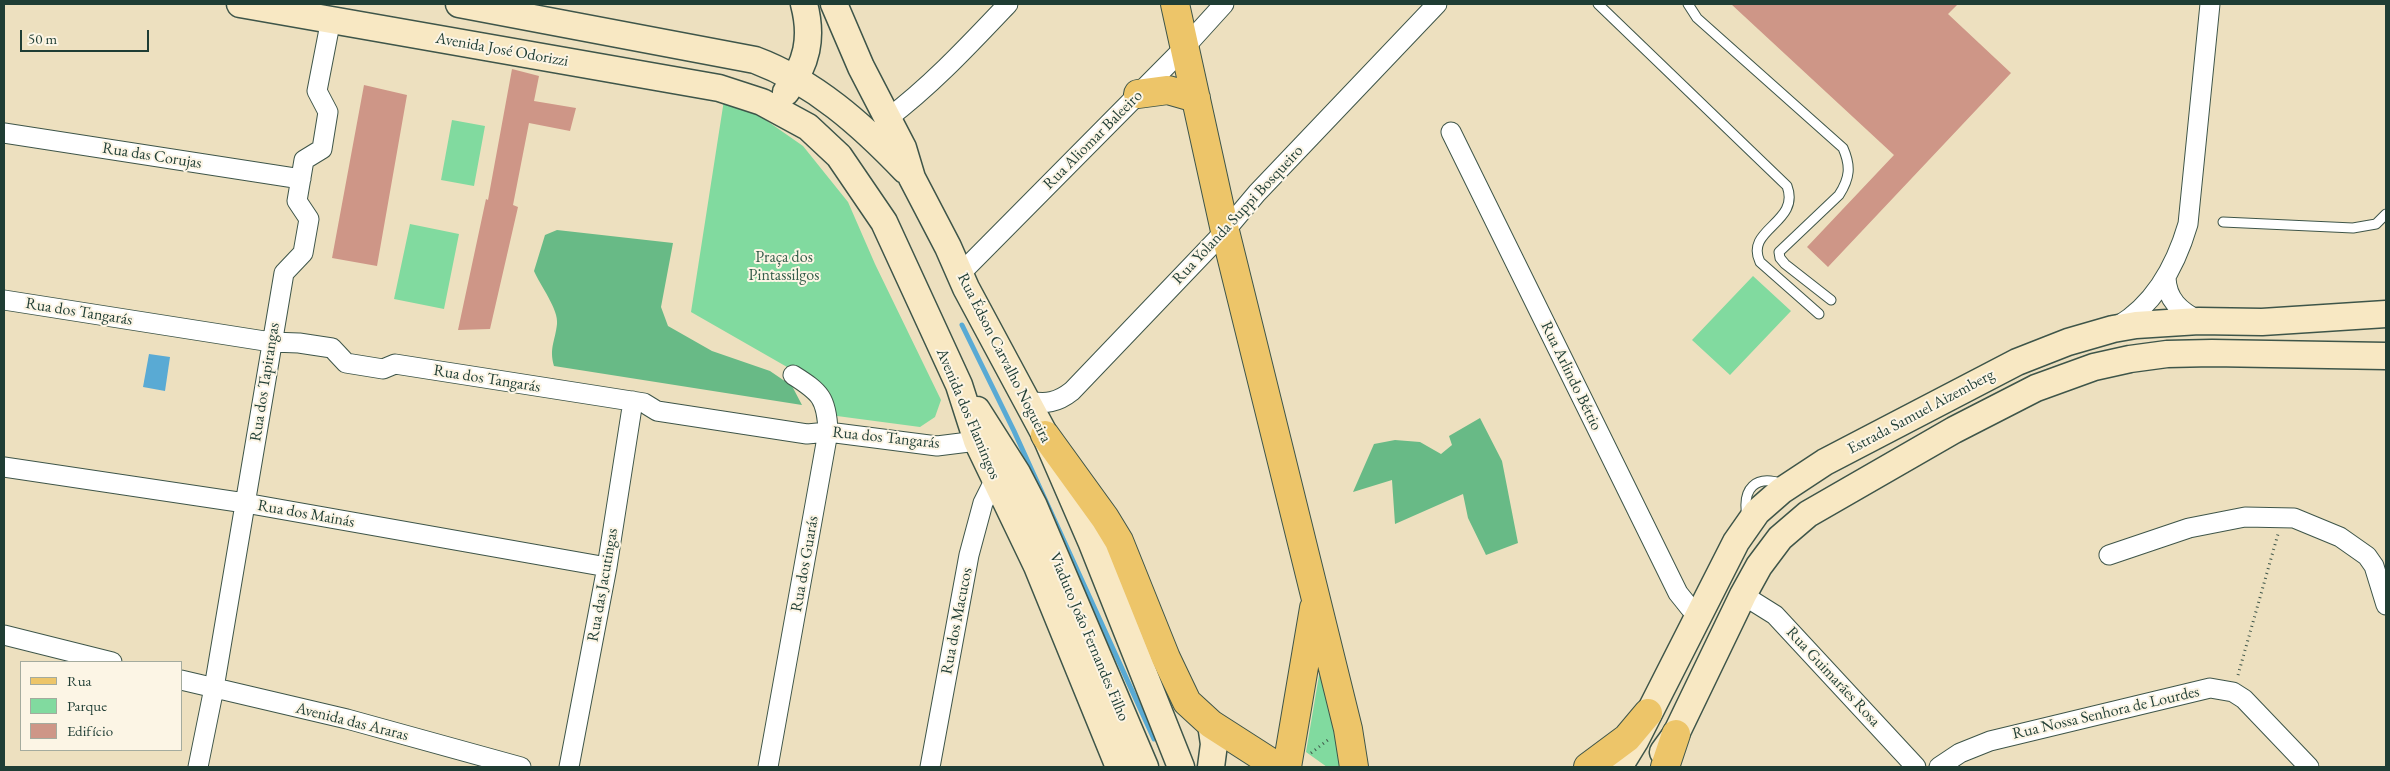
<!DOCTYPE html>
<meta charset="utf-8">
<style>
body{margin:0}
#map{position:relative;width:2390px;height:771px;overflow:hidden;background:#ede0bf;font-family:"EB Garamond",serif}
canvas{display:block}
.frame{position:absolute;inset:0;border:5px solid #1f3d34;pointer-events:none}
.legend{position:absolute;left:20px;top:661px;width:162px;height:90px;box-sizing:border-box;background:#fcf5e5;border:1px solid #a4ab9e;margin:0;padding:6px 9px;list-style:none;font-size:15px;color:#1f3d34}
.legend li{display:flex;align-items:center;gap:10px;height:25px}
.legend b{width:25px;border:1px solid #a4ab9e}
.scale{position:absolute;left:20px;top:30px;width:129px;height:22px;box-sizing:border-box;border:2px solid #1f3d34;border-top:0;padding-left:6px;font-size:15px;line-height:18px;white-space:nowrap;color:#1f3d34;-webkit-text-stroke:4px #fcf5e5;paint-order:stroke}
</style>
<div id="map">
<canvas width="2390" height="771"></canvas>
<div class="frame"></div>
<ul class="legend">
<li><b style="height:6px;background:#edc569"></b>Rua</li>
<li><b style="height:14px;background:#81da9f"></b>Parque</li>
<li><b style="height:14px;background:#ce9687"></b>Edifício</li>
</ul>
<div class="scale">50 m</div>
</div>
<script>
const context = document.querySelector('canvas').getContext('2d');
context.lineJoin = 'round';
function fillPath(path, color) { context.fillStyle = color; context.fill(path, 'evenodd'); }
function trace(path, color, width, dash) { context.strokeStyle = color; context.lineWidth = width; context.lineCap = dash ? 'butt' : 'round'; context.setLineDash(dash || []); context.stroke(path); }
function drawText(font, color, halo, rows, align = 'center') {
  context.font = font + ' "EB Garamond",serif'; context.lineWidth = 4; context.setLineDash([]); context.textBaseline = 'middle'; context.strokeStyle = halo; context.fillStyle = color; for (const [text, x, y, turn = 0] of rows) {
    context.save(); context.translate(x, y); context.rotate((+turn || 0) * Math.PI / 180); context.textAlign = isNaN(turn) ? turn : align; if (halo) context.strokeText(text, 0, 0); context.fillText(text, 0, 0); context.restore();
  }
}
fillPath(new Path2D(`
 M724,100L760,116L803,146L848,202L875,264L941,400L935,417L920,427L837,416L829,391L691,312Z
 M452,120L485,126L474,186L441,180Z
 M410,224L459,234L444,309L394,299Z
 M1753,276L1791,311L1730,375L1692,340Z
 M1324,646L1346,767H1327L1306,752Z`), '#81da9f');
fillPath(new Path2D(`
 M557,230L673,243L661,307L668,326L712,351L770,371L792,386L802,405L554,366C549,348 555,342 557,324C559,310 540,285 534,271L545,235Z
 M1480,418L1502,461L1518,543L1486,555L1468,518L1463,494L1395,524L1392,480L1353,492L1374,444L1395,440L1420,442L1441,454L1452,445L1449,436Z`), '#68ba86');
fillPath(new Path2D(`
 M149,354L170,357L165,391L143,387Z`), '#59aad4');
trace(new Path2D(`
 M962,325L1014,431L1154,739`), '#59aad4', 5);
fillPath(new Path2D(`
 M1731,4H1958L1948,14L2011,73L1828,267L1807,247L1894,155Z
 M512,69L539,76L534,101L576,108L570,131L529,123L513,205L518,207L490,329L458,330L486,199L488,200Z
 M364,85L407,95L377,266L332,258Z`), '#ce9687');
const lane = new Path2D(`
 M1598,4L1787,186C1801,223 1744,229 1760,262L1819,314
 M1688,4L1697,18L1843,148C1851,166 1850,178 1839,195L1779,252L1780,258L1785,264L1831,300
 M2223,222L2353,228L2376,224L2386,214
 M1747,516C1742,489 1755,474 1783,484`);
const street = new Path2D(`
 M887,119C932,85 969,45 1008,4
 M1451,132L1678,593L1690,608L1699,613
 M4,133L301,179
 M960,274L1185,47L1224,4
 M2166,278C2167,300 2180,311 2199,321
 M4,300L271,342L299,343L332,348L346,363L383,369L395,364L644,403L657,411L807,434L828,432L937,446L977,441
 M2118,326C2155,304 2176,265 2188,224L2210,4
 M1028,401C1046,404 1057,403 1072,391L1225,231L1257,193L1437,4
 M4,467L245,503L607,567
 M2109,555L2189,528L2245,517L2294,518L2340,537L2367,556L2374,566L2386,605
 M1743,595L1775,615L1916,767
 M4,635L112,662
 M181,680L347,719L521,767
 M198,767L214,688L284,273L303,253L309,219L297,201L304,160L322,149L328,112L317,91L331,19
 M569,767L607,567L633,401
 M768,767L828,432C827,398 820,392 793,375
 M930,767L969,555L983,503L995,479
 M1939,767L1960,753L1990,741L2210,688L2233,692L2244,699L2309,767`);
const secondary = new Path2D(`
 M240,4L719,88L762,102L808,127L839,156L884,222L959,385L977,441L1037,566L1119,767
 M459,4L755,60C814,82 862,125 905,170
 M834,4L861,67L903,148L912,178L948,247L966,288L1045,435L1091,541L1181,767
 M786,92C807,64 813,38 804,4
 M977,410L1017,473L1034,506L1145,767
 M1663,752L1676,734L1743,595L1759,566L1780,538L1808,514L1954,430L2036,388L2094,367L2130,359L2167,354L2212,353L2386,356
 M1211,767L1214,744L1211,724
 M1619,767L1635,741L1736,542L1757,512L1781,491L1825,462L2017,362L2068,342L2113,329L2136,325L2199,321L2262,322L2386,314`);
const primary = new Path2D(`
 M1175,4L1225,231L1348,729L1354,767
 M1138,94L1168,90L1196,98
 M1045,435L1105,518L1119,541L1166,658L1187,702L1211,724L1278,767
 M1287,767L1314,608
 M1588,767L1627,738L1648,713
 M1665,767L1676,734`);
trace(lane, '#3e5549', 11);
trace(street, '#3e5549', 21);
trace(secondary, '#3e5549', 29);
trace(primary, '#3e5549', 30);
trace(new Path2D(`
 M2238,675L2278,534
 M1311,753L1328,740`), '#3e5549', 3, [1, 4]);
trace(lane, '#fff', 9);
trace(street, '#fff', 19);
trace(secondary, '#f8e8c3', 26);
trace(primary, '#edc569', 28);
drawText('16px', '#1f3d34', '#fcf5e5', [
 ["Avenida José Odorizzi",502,50,10],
 ["Rua Aliomar Baleeiro",1093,140,-45],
 ["Rua das Corujas",152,156,9],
 ["Rua Yolanda Suppi Bosqueiro",1238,215,-47],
 ["Rua dos Tangarás",79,312,9],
 ["Rua Édson Carvalho Nogueira",1004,358,63],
 ["Rua Arlindo Béttio",1571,376,64],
 ["Rua dos Tangarás",487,379,9],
 ["Rua dos Tapirangas",265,382,-81],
 ["Estrada Samuel Aizemberg",1921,412,-28],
 ["Avenida dos Flamingos",968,414,67],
 ["Rua dos Tangarás",886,438,6],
 ["Rua dos Mainás",306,514,10],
 ["Rua dos Guarás",805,564,-80],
 ["Rua das Jacutingas",603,585,-80],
 ["Rua dos Macucos",957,621,-79],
 ["Viaduto João Fernandes Filho",1089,637,67],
 ["Rua Guimarães Rosa",1833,677,47],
 ["Rua Nossa Senhora de Lourdes",2106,713,-13],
 ["Avenida das Araras",352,722,14]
]);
drawText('16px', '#335c49', '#fcf5e5', [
 ["Praça dos",784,258],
 ["Pintassilgos",784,276]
]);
</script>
